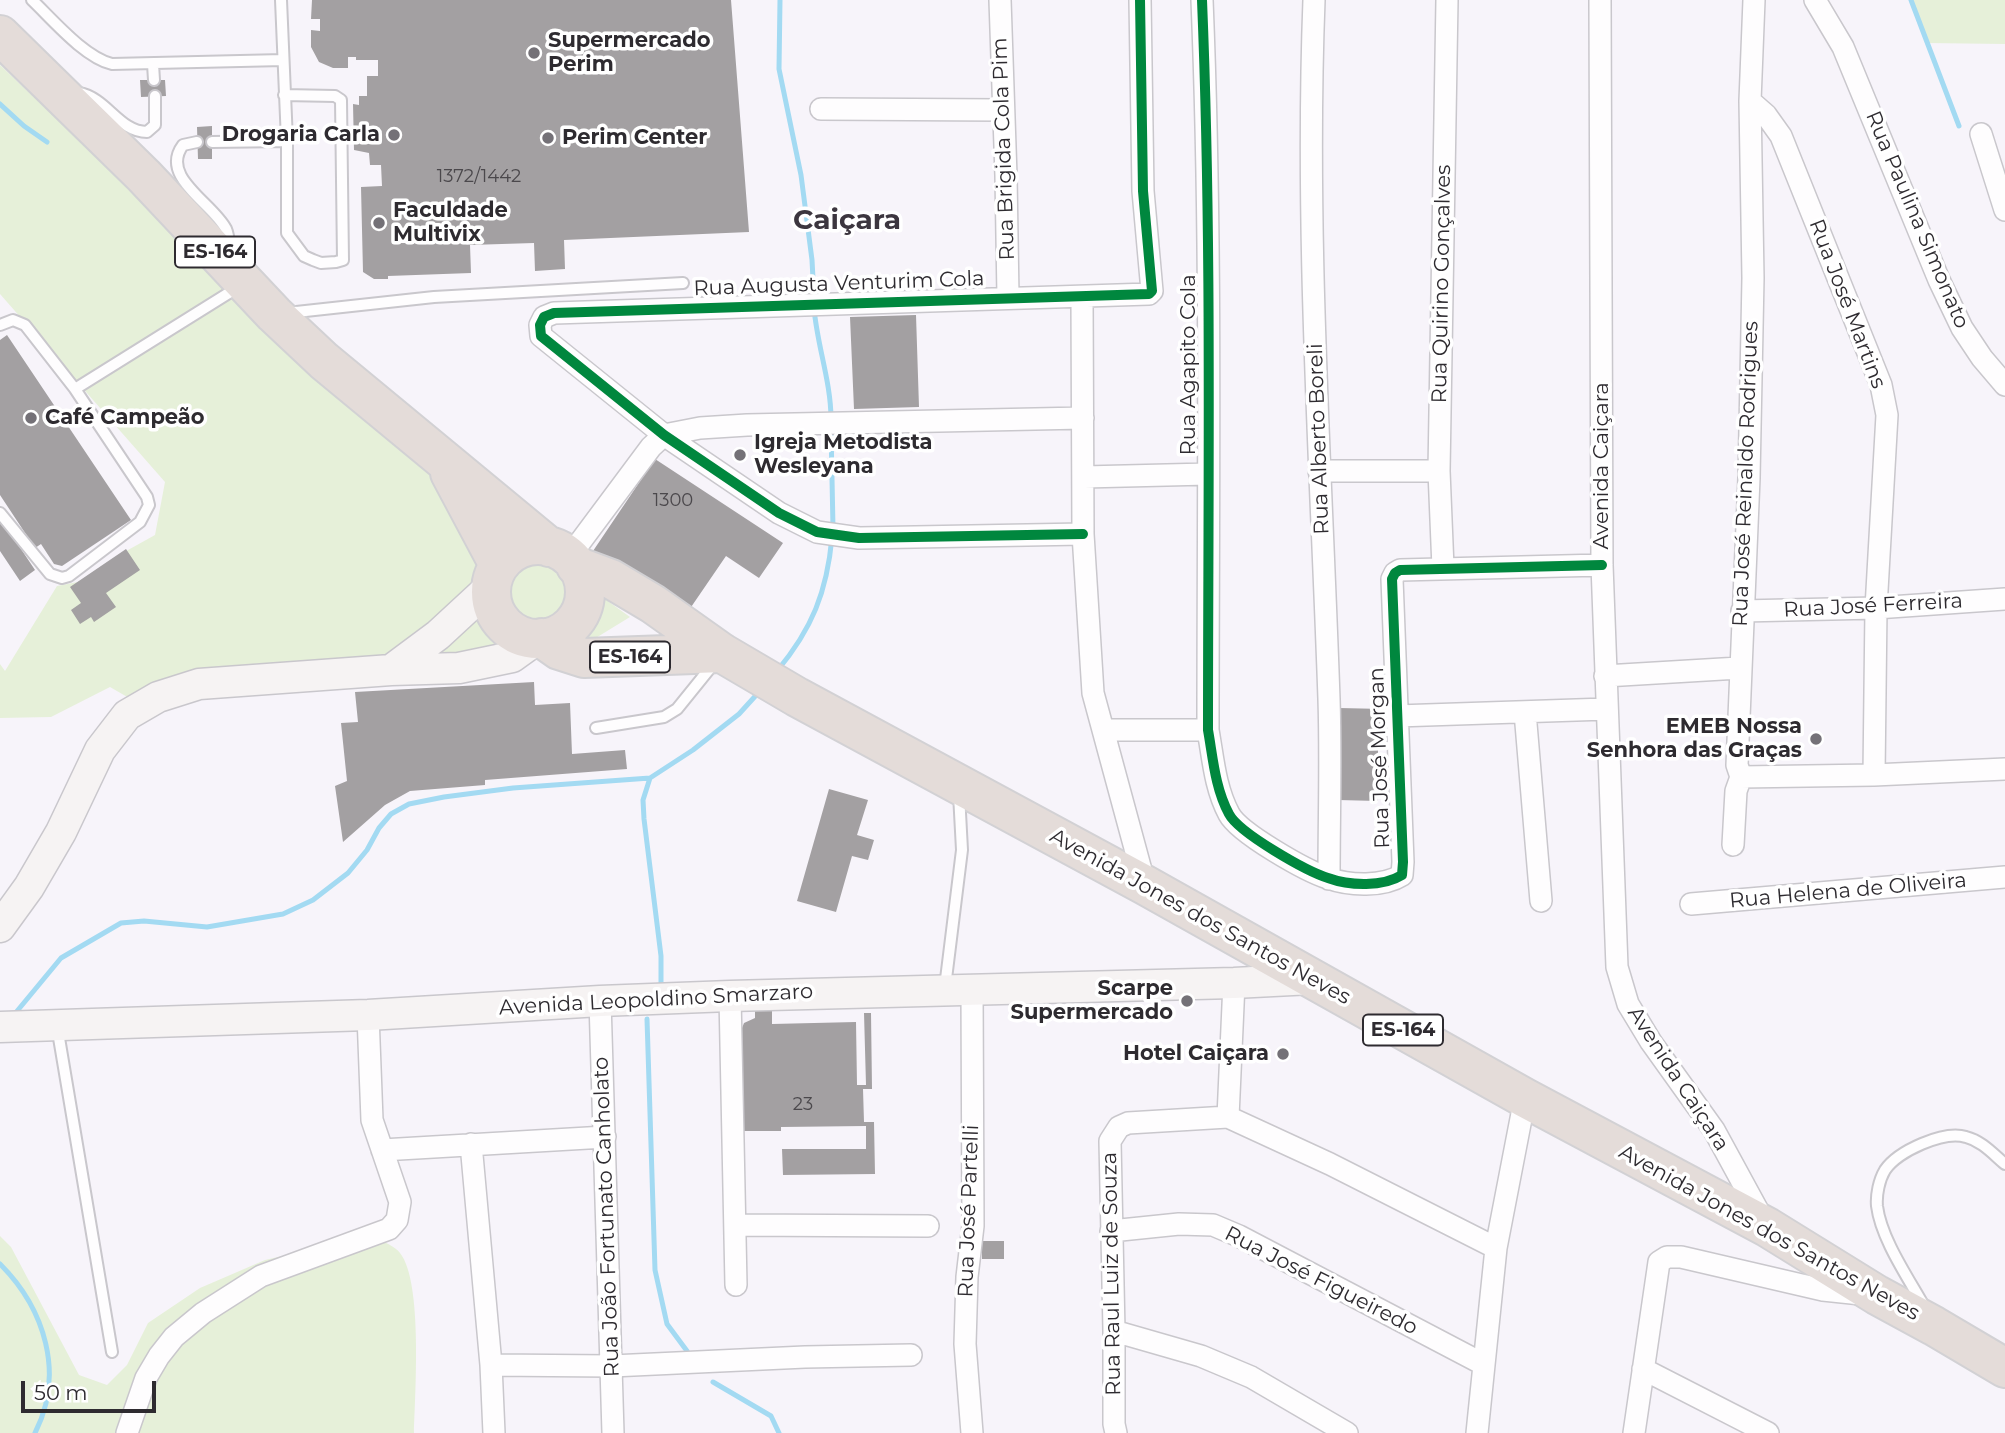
<!DOCTYPE html>
<meta charset="utf-8">
<style>
body{margin:0}
#map{position:relative;width:2005px;height:1433px;overflow:hidden;background:#f7f4fa;font-family:Montserrat,sans-serif}
canvas{display:block}
.scale{position:absolute;left:21px;top:1381px;width:135px;height:32px;box-sizing:border-box;border:4px solid #2e2b30;border-top:0;padding-left:9px;font-size:21px;line-height:24px;white-space:nowrap;color:#2e2b30;-webkit-text-stroke:5px #fff;paint-order:stroke}
</style>
<div id="map">
<canvas width="2005" height="1433"></canvas>
<div class="scale">50 m</div>
</div>
<script>
const context = document.querySelector('canvas').getContext('2d');
context.lineJoin = 'round';
function fillPath(path, color) { context.fillStyle = color; context.fill(path, 'evenodd'); }
function trace(path, color, width, dash) { context.strokeStyle = color; context.lineWidth = width; context.lineCap = dash ? 'butt' : 'round'; context.setLineDash(dash || []); context.stroke(path); }
function drawText(font, color, halo, rows, align = 'center') {
  context.font = font + ' Montserrat,sans-serif'; context.lineWidth = 7; context.setLineDash([]); context.textBaseline = 'middle'; context.strokeStyle = halo; context.fillStyle = color; for (const [text, x, y, turn = 0] of rows) {
    context.save(); context.translate(x, y); context.rotate((+turn || 0) * Math.PI / 180); context.textAlign = isNaN(turn) ? turn : align; if (halo) context.strokeText(text, 0, 0); context.fillText(text, 0, 0); context.restore();
  }
}
fillPath(new Path2D(`
 M1912,0H2005V44L1926,43Z
 M0,65L371,416L510,531L630,617L568,655L441,664L136,702L110,687L51,717L0,718V664L5,671L57,586L88,580L128,550L155,535L165,482L0,294Z
 M0,1236L11,1247L79,1375L107,1385L127,1365L148,1323L200,1288L265,1260L334,1244L377,1238C384,1242 396,1247 400,1253C423,1282 415,1394 414,1433H0Z`), '#e6f0d9');
trace(new Path2D(`
 M780,0L779,69L801,175L812,260L814,298
 M1911,0L1959,126
 M0,104L24,126L47,142
 M814,308C817,345 831,382 831,419
 M831,429L833,528
 M777,671C812,629 827,592 832,537
 M650,778L643,800L644,819L661,956V983
 M13,1016L61,958L121,923L144,921L207,927L283,914L313,900L348,873L367,850L379,828L391,814L409,804L444,797L513,788L650,778L693,750L739,714L759,692
 M647,1019L655,1270L667,1324L687,1351
 M0,1264C45,1309 65,1374 35,1433
 M713,1382L771,1416L779,1433`), '#a3daf2', 5);
fillPath(new Path2D(`
 M312,0H731L749,232L564,240L565,269L535,271L534,243L470,245L471,273L388,276V279H374L363,272L361,187L382,186L381,165H370L369,153L354,150L353,104L359,105V96H367V76H378V60H356V57H348V68H333L319,62L311,47V30L320,31V19H311Z
 M140,80H165L166,96L141,97Z
 M212,126V159H198L197,127Z
 M916,315L919,407L854,409L850,317Z
 M7,335L131,520L62,566L54,564L41,544L35,548L0,495V340Z
 M655,459L783,543L759,578L726,556L687,613L593,551Z
 M3,522L35,570L20,581L0,551V524Z
 M126,549L140,570L106,593L116,607L94,622L91,617L80,624L71,610L81,603L70,587Z
 M534,682L535,705L570,703L572,754L625,750L627,769L485,780V785L410,791L385,805L343,842L335,786L347,781L341,723L358,722L355,692Z
 M1339,708L1384,709V725H1378V801L1338,800Z
 M829,789L868,800L857,835L874,840L868,860L852,856L836,912L797,901Z
 M772,1009V1024L856,1022L857,1085H866L864,1013H871L872,1089H863L864,1122H874L875,1174L783,1175L782,1149H866V1126L781,1127V1131H743L742,1028L744,1023L755,1018V1010Z
 M982,1241H1004V1259H982Z`), '#a3a0a2');
const lane = new Path2D(`
 M32,0C53,20 84,57 112,64L283,60
 M281,0L287,141V233L304,256L313,260L321,263L336,262L343,260L341,100L335,96L284,95
 M153,64L154,80
 M79,93C107,98 119,132 147,132L155,125V96
 M197,142L183,145C159,177 213,203 226,229C229,236 229,244 230,251
 M212,142L287,141
 M287,313L434,297L683,283
 M0,325L13,320L25,325L75,389L147,497L149,505L140,522L69,576L62,578L50,574L0,513
 M75,389L240,286
 M596,728L664,717L677,709L715,662
 M945,987L962,850L959,794
 M57,1026L112,1352
 M1925,1308C1909,1279 1881,1239 1877,1206C1876,1195 1879,1180 1885,1170C1898,1151 1944,1130 1966,1137C1982,1141 1993,1154 2005,1164`);
const street = new Path2D(`
 M1000,0L1006,176L1008,297
 M1202,0C1212,243 1208,486 1208,730C1213,758 1215,788 1229,814C1239,833 1306,871 1328,878C1350,886 1383,887 1402,875L1403,862L1392,579L1395,573L1400,570L1602,565
 M1314,0C1305,233 1321,466 1329,699C1331,758 1329,819 1329,879
 M1600,0L1602,565L1617,967L1628,1004L1651,1042L1714,1130L1763,1220
 M1815,0L1843,47L1939,280L1962,328L1982,358L2005,385
 M1750,101L1766,115L1781,136L1881,385L1887,415L1876,608L1874,775
 M821,109L1002,110
 M1981,134L2005,210
 M1082,297L1083,534L1093,693L1145,885
 M1319,471H1439
 M1084,477L1208,474
 M1083,534L859,538L817,532L779,513L664,435L541,336L540,325L544,317L554,313L1149,294L1152,291L1143,191L1140,0
 M569,557L651,447L664,435L700,428L747,425L1083,418
 M1443,568L1439,471L1447,0
 M1742,611L1876,608L2005,599
 M1605,676L1739,668
 M1525,712L1541,901
 M1397,716L1606,709
 M1103,730H1208
 M1741,777L1874,775L2005,769
 M1733,845L1736,791L1741,777L1737,765L1749,478L1753,278L1750,101L1754,0
 M1691,904L2005,877
 M730,996L736,1285
 M600,1001L613,1433
 M1228,1117L1234,983
 M471,1144L491,1365L494,1433
 M382,1150L605,1137
 M735,1225L928,1226
 M1111,1231L1179,1224L1213,1225L1239,1236L1483,1364
 M1114,1331L1201,1356L1251,1377L1347,1433
 M491,1365L612,1366L805,1357L911,1355
 M1643,1369L1768,1433
 M127,1433L146,1378L159,1356L174,1337L203,1313L261,1276L389,1229L397,1220L400,1202L372,1120L368,1015
 M972,1433L965,1344L967,1277L973,1226L972,989
 M1116,1433L1114,1424V1331L1110,1141L1119,1127L1128,1123L1228,1117L1330,1164L1496,1248
 M1477,1433L1496,1248L1525,1098
 M1634,1433L1658,1269L1659,1262L1667,1257H1681L1823,1290L1861,1294`);
const secondary = new Path2D(`
 M391,670L438,635L491,586
 M0,927L29,887L61,832L100,750L127,715L158,697L199,684L391,670L459,668L512,657L537,639
 M0,1027L368,1015L600,1001L730,996L1234,983L1312,979`);
const highway = new Path2D(`
 M0,35L144,176L274,314L324,361L549,547
 M450,473L499,565
 M491 592a47 47 0 1 1 94 0a47 47 0 1 1-94 0Z
 M576,566L611,579L653,604L722,653L797,697L1145,885L1525,1098L1767,1227L1877,1295L1934,1326L2005,1368
 M542,638L559,650L584,658L722,653`);
trace(lane, '#c9c7cc', 14);
trace(street, '#c9c7cc', 24);
trace(secondary, '#c9c7cc', 33);
trace(highway, '#d2d1d4', 42);
trace(lane, '#fefdfe', 10);
trace(street, '#fefdfe', 21);
trace(secondary, '#f6f3f3', 30);
trace(highway, '#e4dcd9', 38);
trace(new Path2D(`
 M1202,0C1212,243 1208,486 1208,730C1213,758 1215,788 1229,814C1239,833 1306,871 1328,878C1350,886 1383,887 1402,875L1403,862L1392,579L1395,573L1400,570L1602,565
 M1083,534L859,538L817,532L779,513L664,435L541,336L540,325L544,317L554,313L1149,294L1152,291L1143,191L1140,0`), '#00873e', 10);
for (const [x, y, r, color] of [
 [534,53,7,"#747177"],
 [394,135,7,"#747177"],
 [548,138,7,"#747177"],
 [379,223,7,"#747177"],
 [31,418,7,"#747177"],
 [740,455,7,"#747177"],
 [1816,739,7,"#747177"],
 [1187,1001,7,"#747177"],
 [1283,1054,7,"#747177"]
]) { const dot = new Path2D(); dot.arc(x, y, r, 0, 2 * Math.PI); context.fillStyle = color; context.fill(dot); trace(dot, '#fff', 2.5); }
drawText('18px', '#4b484c', null, [
 ["1372/1442",479,177],
 ["1300",673,501],
 ["23",803,1105]
]);
for (const [x, y, w] of [
 [215,252,80],
 [630,657,80],
 [1403,1030,80]
]) { const box = new Path2D(); box.roundRect(x - w / 2, y - 15.5, w, 31, 5); context.fillStyle = '#fff'; context.fill(box); trace(box, '#2e2b30', 2); }
drawText('bold 19px', '#2e2b30', null, [
 ["ES-164",215,252],
 ["ES-164",630,657],
 ["ES-164",1403,1030]
]);
drawText('bold 21px', '#2e2b30', '#fff', [
 ["Supermercado",548,41],
 ["Perim",548,65],
 ["Drogaria Carla",380,135,"right"],
 ["Perim Center",562,138],
 ["Faculdade",393,211],
 ["Multivix",393,235],
 ["Café Campeão",45,418],
 ["Igreja Metodista",754,443],
 ["Wesleyana",754,467],
 ["EMEB Nossa",1802,727,"right"],
 ["Senhora das Graças",1802,751,"right"],
 ["Scarpe",1173,989,"right"],
 ["Supermercado",1173,1013,"right"],
 ["Hotel Caiçara",1269,1054,"right"]
], 'left');
drawText('21px', '#2e2b30', '#fff', [
 ["Rua Brigida Cola Pim",1004,149,-92],
 ["Rua Paulina Simonato",1917,220,67],
 ["Rua Augusta Venturim Cola",839,284,-2],
 ["Rua Quirino Gonçalves",1442,284,-89],
 ["Rua José Martins",1847,304,69],
 ["Rua Agapito Cola",1189,365,-90],
 ["Rua Alberto Boreli",1319,439,-92],
 ["Avenida Caiçara",1602,466,-90],
 ["Rua José Reinaldo Rodrigues",1746,474,-88],
 ["Rua José Ferreira",1873,606,-3],
 ["Rua José Morgan",1380,758,-92],
 ["Rua Helena de Oliveira",1848,891,-5],
 ["Avenida Jones dos Santos Neves",1200,917,29],
 ["Avenida Leopoldino Smarzaro",656,1000,-3],
 ["Avenida Caiçara",1678,1079,57],
 ["Rua José Partelli",969,1211,-88],
 ["Rua João Fortunato Canholato",607,1217,-92],
 ["Avenida Jones dos Santos Neves",1769,1233,29],
 ["Rua Raul Luiz de Souza",1112,1274,-91],
 ["Rua José Figueiredo",1321,1281,27]
]);
drawText('bold 28px', '#3c363f', '#fff', [
 ["Caiçara",847,221]
]);
</script>
